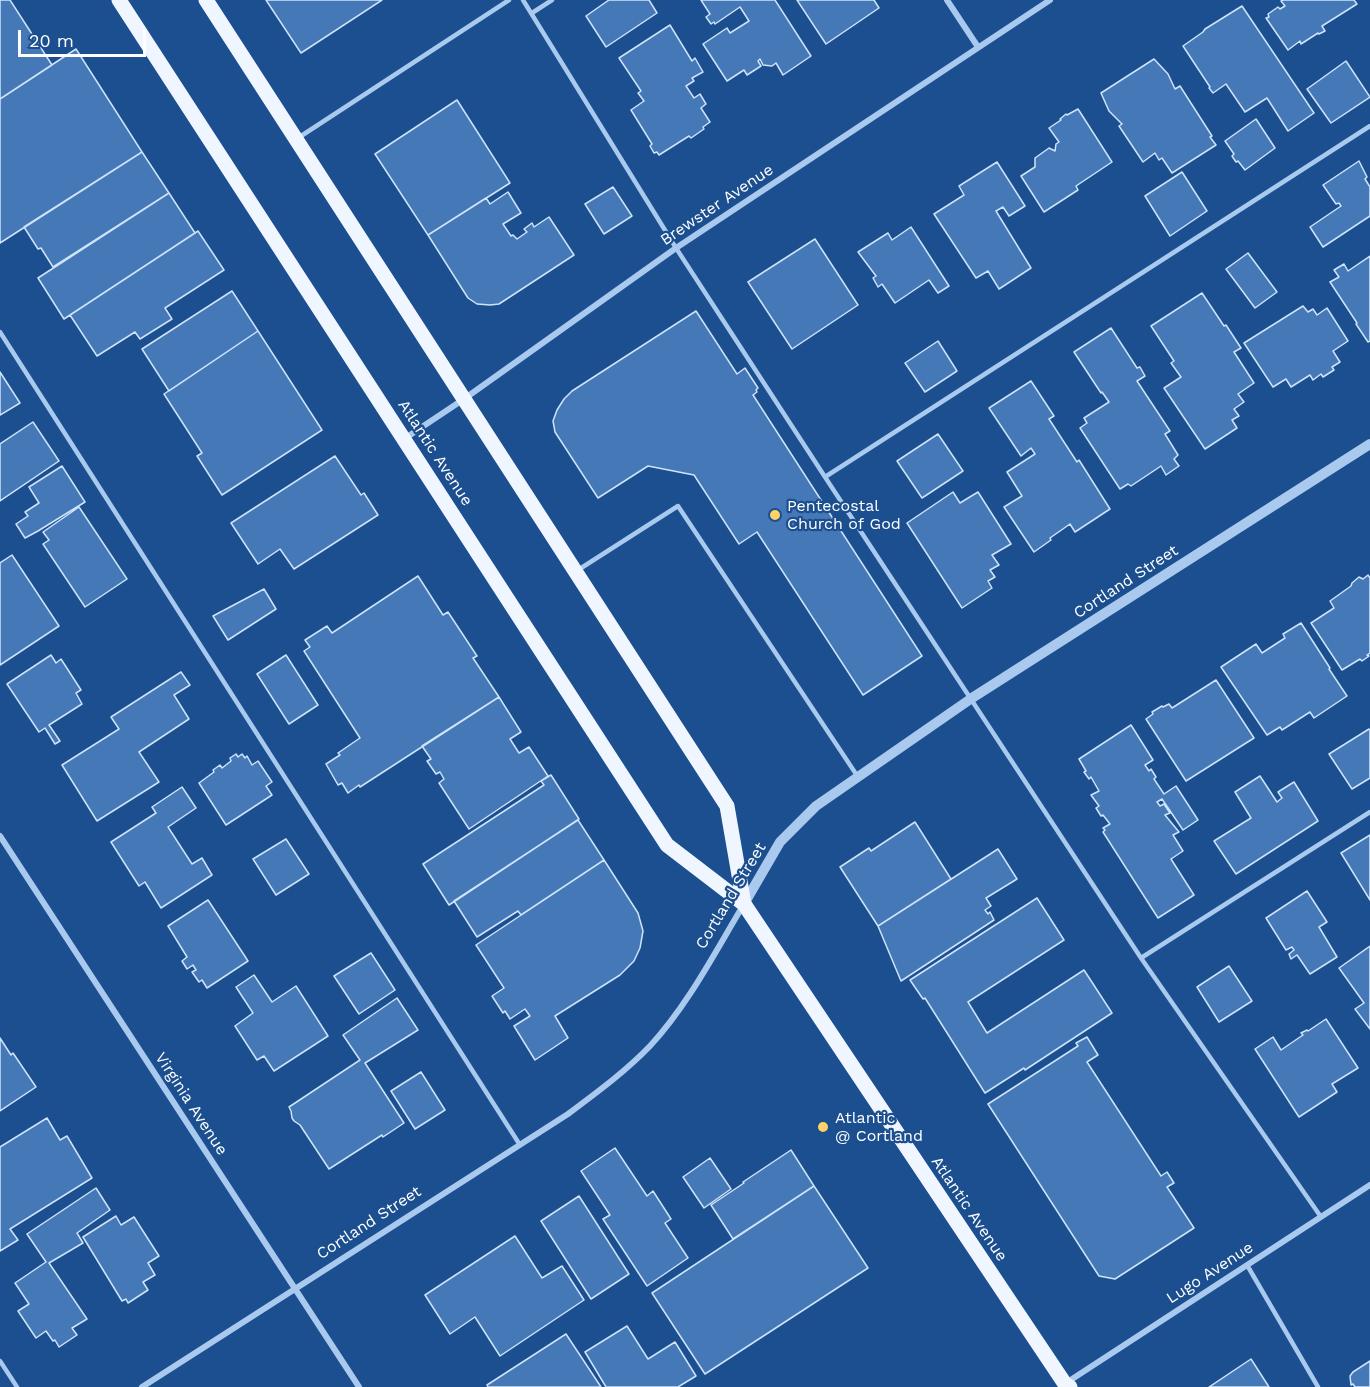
<!DOCTYPE html>
<style>
body{margin:0}
#map{position:relative;width:1370px;height:1387px;overflow:hidden;background:#1b4f8f;font-family:"Work Sans",sans-serif}
canvas{display:block}
.scale{position:absolute;left:18px;top:30px;width:128px;height:27px;box-sizing:border-box;border:3px solid #fff;border-top:0;padding-left:8px;font-size:18px;line-height:21px;white-space:nowrap;color:#fff;-webkit-text-stroke:4px #1b4f8f;paint-order:stroke}
</style>
<div id="map">
<canvas width="1370" height="1387"></canvas>
<div class="scale">20 m</div>
</div>
<script>
const context = document.querySelector('canvas').getContext('2d');
context.lineJoin = 'round';
function fillPath(path, color) { context.fillStyle = color; context.fill(path, 'evenodd'); }
function trace(path, color, width, dash) { context.strokeStyle = color; context.lineWidth = width; context.lineCap = dash ? 'butt' : 'round'; context.setLineDash(dash || []); context.stroke(path); }
function drawText(font, color, halo, rows, align = 'center') {
  context.font = font + ' "Work Sans",sans-serif'; context.lineWidth = 4.5; context.setLineDash([]); context.textBaseline = 'middle'; context.strokeStyle = halo; context.fillStyle = color; for (const [text, x, y, turn = 0] of rows) {
    context.save(); context.translate(x, y); context.rotate((+turn || 0) * Math.PI / 180); context.textAlign = isNaN(turn) ? turn : align; if (halo) context.strokeText(text, 0, 0); context.fillText(text, 0, 0); context.restore();
  }
}
const building = new Path2D(`
 M0,0H10L52,65L0,99Z
 M266,0H382L301,53Z
 M609,0H649L657,13L606,47L586,16Z
 M701,0H775L811,56L783,75L776,63L772,66L763,65L760,59L758,61L761,66L747,75L744,70L727,81L703,44L727,28L730,33L749,21L740,7L715,24L714,22L711,24L706,17L710,14Z
 M797,0H874L879,8L826,44Z
 M1283,0H1354L1357,4L1322,26L1325,31L1319,34L1318,33L1301,44L1300,41L1288,50L1266,18L1269,17L1268,14L1278,7L1280,9L1285,6L1281,1Z
 M1242,6L1314,113L1288,131L1267,98L1245,112L1226,84L1213,93L1209,88L1210,87L1183,46L1203,32L1205,29Z
 M670,25L692,61L695,58L703,72L692,78L694,81L686,86L694,98L700,94L706,104L701,108L710,122L703,127L704,129L691,138L689,136L659,155L657,152L654,153L650,146L652,144L631,110L644,101L638,93L641,91L619,58Z
 M76,49L142,152L0,243V99Z
 M1154,59L1168,74L1175,89L1180,86L1212,136L1210,137L1216,145L1172,173L1162,158L1159,160L1155,153L1143,162L1119,126L1122,124L1109,111L1101,93Z
 M1346,61L1370,97L1331,123L1307,89Z
 M457,100L510,183L428,235L375,154Z
 M1078,109L1112,162L1076,186L1078,190L1044,212L1021,176L1035,167V158L1049,148L1055,151L1056,144L1059,142L1049,128L1061,120L1060,119L1066,114L1067,115Z
 M1256,119L1275,148L1245,170L1238,161L1236,162L1232,156L1234,154L1225,141Z
 M142,152L169,193L53,267L41,248L38,249L24,227Z
 M1359,161L1367,177L1365,179L1370,187V216L1323,247L1310,227L1341,206L1339,203L1336,204L1323,185Z
 M997,162L1025,206L1009,216L1003,207L996,211L1031,268L999,289L988,271L976,278L934,214L964,195L959,186Z
 M1182,172L1207,211L1170,236L1145,196Z
 M613,187L632,216L604,234L585,204Z
 M508,192L521,213L503,224L511,236L513,235L517,239L527,232L524,229L532,223L534,227L549,217L574,255L499,304L490,305L477,304L468,298L428,235L486,198L490,204Z
 M169,193L195,233L64,319L38,278Z
 M911,227L949,286L938,293L929,280L895,303L882,284L878,287L873,278L876,276L858,252L888,233L892,240Z
 M198,231L224,270L165,308L172,319L140,339L135,332L97,356L70,315Z
 M815,239L858,305L792,349L748,282Z
 M1248,253L1277,292L1255,308L1226,269Z
 M1370,256V341L1368,342L1356,324L1357,323L1330,282L1339,277L1334,270L1344,264L1348,271Z
 M232,291L258,331L169,391L142,349Z
 M1202,293L1224,326L1226,325L1241,348L1234,352L1254,383L1238,394L1244,402L1234,409L1239,416L1232,420L1237,428L1205,449L1164,388L1181,377L1171,363L1174,361L1151,326Z
 M1303,306L1308,312L1313,309L1317,315L1327,308L1348,341L1333,351L1340,362L1332,367L1334,370L1323,377L1321,374L1313,380L1310,375L1291,387L1286,379L1273,387L1244,343Z
 M696,311L737,374L745,368L758,388L756,390L757,392L753,395L922,656L863,695L757,532L739,544L694,475L648,466L598,498L555,432L553,421L557,410L564,399L572,391Z
 M1111,328L1137,368L1140,367L1145,376L1137,381L1170,431L1165,434L1178,455L1174,459L1179,466L1166,475L1161,466L1131,486L1128,484L1120,489L1080,428L1087,423L1084,418L1109,402L1102,392L1101,393L1074,352Z
 M258,331L322,430L222,495L197,456L202,453L164,394Z
 M938,341L957,371L925,392L905,363Z
 M0,372L20,403L0,415Z
 M1031,381L1054,416L1049,419L1077,462L1079,460L1110,509L1075,532L1070,524L1050,538L1051,540L1034,552L1004,507L1022,496L1007,472L1035,454L1031,448L1021,456L989,408Z
 M33,422L59,461L0,501V444Z
 M938,434L963,471L922,498L897,461Z
 M335,456L361,495L364,493L378,515L294,569L280,549L258,564L231,523Z
 M62,466L85,502L38,531L25,538L16,524L28,516L25,512L39,503L29,487Z
 M953,492L960,503L978,492L1011,544L992,555L999,565L990,570L995,577L988,581L992,588L962,608L907,523Z
 M79,507L127,579L85,607L43,544L49,540L43,532Z
 M12,555L59,626L0,665V563Z
 M1368,575L1370,578V653L1367,655L1369,656L1362,661L1360,659L1342,670L1311,623L1334,608L1330,601L1351,586L1352,583L1359,577L1363,579Z
 M418,576L443,615L448,612L477,656L473,658L499,697L360,787L359,785L348,793L342,783L338,785L326,764L340,755L338,753L360,738L304,651L310,647L305,640L327,626L332,633Z
 M264,589L276,609L228,640L213,616Z
 M1301,623L1330,668L1329,669L1347,696L1314,718L1310,712L1282,730L1280,727L1267,735L1221,667L1256,644L1262,653L1285,638L1283,634Z
 M51,655L56,663L61,659L81,690L76,693L82,704L49,725L60,741L55,744L45,728L39,732L7,684Z
 M286,655L318,705L289,724L257,674Z
 M181,672L190,685L174,695L189,719L139,752L159,782L97,821L62,765L119,729L111,717Z
 M1216,680L1254,738L1186,781L1146,719L1153,714L1152,712L1162,706L1163,707L1169,704L1172,708Z
 M499,697L521,732L510,739L519,753L529,747L548,776L469,829L439,783L444,779L440,772L436,774L427,761L431,759L422,746Z
 M1131,725L1153,760L1145,765L1149,771L1151,769L1156,777L1154,779L1164,794L1176,786L1198,820L1183,830L1162,799L1157,802L1160,806L1164,804L1170,813L1165,815L1179,832L1173,835L1183,851L1171,859L1194,895L1158,918L1103,832L1105,830L1103,828L1110,824L1103,815L1101,816L1096,808L1099,806L1091,795L1099,791L1091,777L1089,779L1084,772L1086,771L1079,759Z
 M1369,729L1370,730V778L1352,789L1329,754Z
 M236,754L238,757L242,754L245,758L247,756L252,765L258,761L272,782L266,786L272,795L226,825L199,783L214,772L213,770L220,765L222,768L231,761L230,758Z
 M551,775L579,819L449,905L423,864L544,785L541,781Z
 M1260,776L1277,802L1282,798L1278,792L1294,782L1318,821L1236,874L1214,841L1251,818L1235,792Z
 M182,787L196,808L168,827L192,864L202,858L212,875L161,908L145,882L139,886L111,842L156,813L152,807Z
 M578,820L604,860L521,915L518,911L477,937L454,901Z
 M915,822L951,879L878,926L840,867L869,848L871,851Z
 M1370,835V900L1341,853Z
 M286,839L309,874L276,895L253,859Z
 M998,849L1017,879L986,898L991,906L985,910L988,914L990,912L994,920L901,981L878,926Z
 M604,860L638,913L643,931L640,948L634,961L620,975L555,1016L568,1038L535,1060L514,1026L530,1016L525,1009L510,1019L505,1011L503,1013L492,996L504,988L476,945Z
 M1307,891L1327,922L1319,927L1337,957L1310,974L1297,955L1291,959L1289,954L1294,950L1292,947L1286,950L1266,918Z
 M1037,898L1064,940L968,1002L987,1033L1084,970L1112,1013L1025,1070L1024,1068L985,1093L925,998L923,999L910,980Z
 M208,900L248,961L207,988L202,980L199,982L192,972L196,970L193,965L187,969L182,961L187,957L168,926Z
 M1370,946V1029L1355,1009L1364,1003L1339,968Z
 M371,953L395,990L359,1014L334,976Z
 M1229,966L1252,1001L1219,1022L1197,987Z
 M254,975L272,1002L296,986L328,1036L274,1071L264,1056L257,1060L235,1026L253,1013L236,987Z
 M397,998L418,1030L365,1063L404,1123L383,1137L382,1135L329,1169L300,1125L294,1121L292,1118L291,1111L289,1107L360,1060L343,1035Z
 M1326,1019L1358,1068L1332,1084L1337,1092L1299,1117L1255,1049L1273,1037L1281,1050L1303,1035L1301,1033L1307,1030L1308,1031Z
 M1087,1037L1098,1055L1087,1062L1161,1176L1167,1172L1174,1183L1167,1187L1194,1228L1115,1279L1099,1276L988,1104L1078,1046L1076,1043Z
 M0,1038L11,1055L13,1053L36,1087L0,1111Z
 M421,1072L445,1110L415,1129L391,1091Z
 M47,1118L60,1140L67,1136L92,1178L10,1229L18,1240L0,1251V1147Z
 M615,1148L647,1196L653,1191L671,1219L665,1223L688,1258L647,1286L603,1219L610,1215L581,1171Z
 M791,1150L814,1186L733,1239L711,1205L744,1183L743,1182Z
 M710,1158L731,1189L704,1208L683,1177Z
 M814,1186L868,1268L705,1374L652,1293Z
 M96,1188L110,1210L77,1233L83,1243L49,1263L87,1319L72,1328L77,1335L59,1347L55,1340L53,1341L46,1331L36,1338L18,1311L29,1304L15,1283L46,1262L27,1234Z
 M579,1196L629,1274L591,1299L541,1221Z
 M116,1216L121,1225L134,1217L159,1256L148,1263L155,1275L143,1282L148,1290L128,1303L126,1299L122,1301L83,1237Z
 M515,1236L542,1278L562,1266L584,1300L500,1356L475,1317L450,1334L425,1295Z
 M627,1326L648,1359L675,1342L696,1376L678,1387H606L585,1352Z
 M566,1334L601,1387H488L487,1385Z
 M1251,1359L1269,1387H1209Z
 M1370,1361V1387H1355L1353,1384L1351,1385L1350,1376L1353,1372Z`);
fillPath(building, '#4478b7');
trace(building, '#cfe3fa', 1.5);
trace(new Path2D(`
 M523,0L676,248L825,477L1141,958L1321,1217
 M532,13L552,0
 M298,138L509,0
 M0,332L520,1145
 M825,477L1370,126
 M578,570L678,506L858,777
 M1141,958L1370,812
 M1247,1265L1318,1387
 M0,1361L17,1387`), '#a9c9ee', 4.5);
trace(new Path2D(`
 M947,0L978,47
 M404,439L464,399L676,248L1050,0
 M0,836L359,1387
 M1066,1383L1370,1185
 M142,1387L568,1114C596,1093 625,1072 650,1046C688,1005 715,952 744,904`), '#a9c9ee', 6);
trace(new Path2D(`
 M744,904L780,842L816,806L972,698L1370,444`), '#a9c9ee', 10);
trace(new Path2D(`
 M119,0L667,845L744,904L1065,1384L1070,1387
 M206,0L727,806L744,904`), '#f0f6ff', 15);
for (const [x, y, r, color] of [
 [775,515,6,"#ffd166"],
 [823,1127,6,"#ffd166"]
]) { const dot = new Path2D(); dot.arc(x, y, r, 0, 2 * Math.PI); context.fillStyle = color; context.fill(dot); trace(dot, '#1b4f8f', 2); }
drawText('16px', '#fff', '#1b4f8f', [
 ["Brewster Avenue",717,205,-34],
 ["Atlantic Avenue",435,453,57],
 ["Cortland Street",1126,582,-33],
 ["Cortland Street",731,896,-59],
 ["Virginia Avenue",191,1104,57],
 ["Atlantic Avenue",969,1209,56],
 ["Cortland Street",369,1223,-33],
 ["Lugo Avenue",1210,1273,-33]
]);
drawText('16px', '#fff', '#1b4f8f', [
 ["Pentecostal",787,506],
 ["Church of God",787,524],
 ["Atlantic",835,1118],
 ["@ Cortland",835,1136]
], 'left');
</script>
